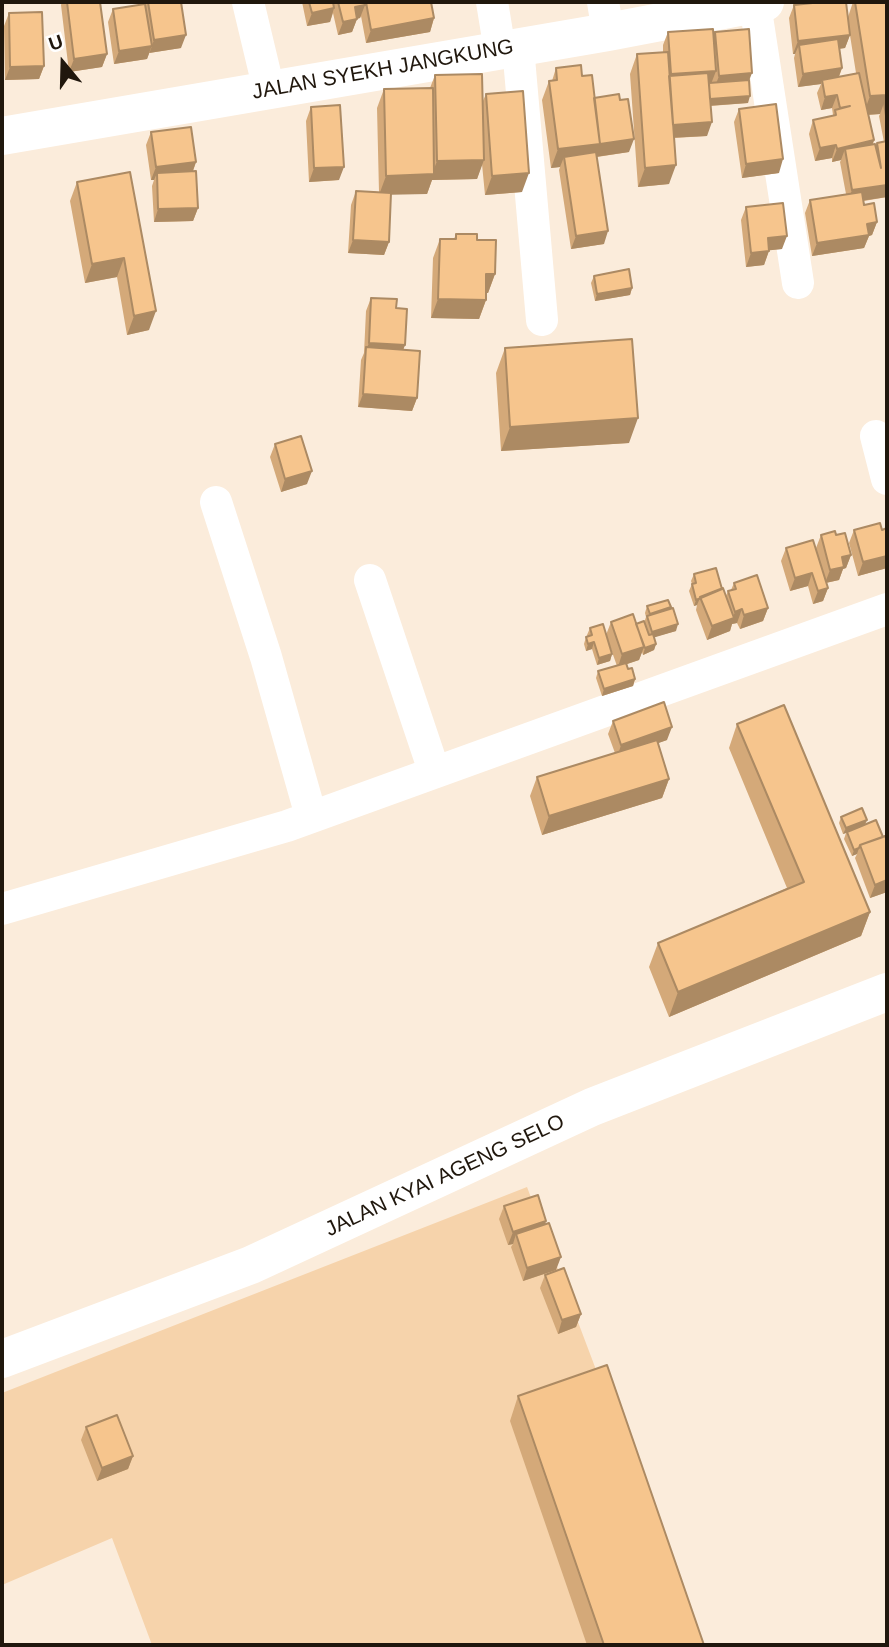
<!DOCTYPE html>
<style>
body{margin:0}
#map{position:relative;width:889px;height:1647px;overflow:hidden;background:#fbecdb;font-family:Arial,sans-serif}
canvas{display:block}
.frame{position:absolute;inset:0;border:4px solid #20170d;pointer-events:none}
.north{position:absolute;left:28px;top:28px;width:70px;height:70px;-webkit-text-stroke:5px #fff;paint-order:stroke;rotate:341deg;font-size:19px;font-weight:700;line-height:28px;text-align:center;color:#20170d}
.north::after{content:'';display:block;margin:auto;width:24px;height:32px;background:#20170d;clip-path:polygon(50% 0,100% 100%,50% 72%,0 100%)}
</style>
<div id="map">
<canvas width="889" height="1647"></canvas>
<div class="frame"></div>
<div class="north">U</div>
</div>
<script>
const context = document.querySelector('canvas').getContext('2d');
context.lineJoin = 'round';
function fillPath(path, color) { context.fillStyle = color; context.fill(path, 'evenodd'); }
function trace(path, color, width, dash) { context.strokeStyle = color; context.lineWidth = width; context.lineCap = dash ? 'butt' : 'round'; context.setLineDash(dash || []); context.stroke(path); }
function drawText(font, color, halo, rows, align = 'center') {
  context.font = font + ' Arial,sans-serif'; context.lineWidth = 5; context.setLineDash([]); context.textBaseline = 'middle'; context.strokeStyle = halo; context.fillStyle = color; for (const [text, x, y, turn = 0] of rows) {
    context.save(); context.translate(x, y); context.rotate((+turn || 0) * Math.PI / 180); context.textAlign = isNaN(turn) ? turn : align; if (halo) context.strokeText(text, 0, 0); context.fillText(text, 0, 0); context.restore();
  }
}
fillPath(new Path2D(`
 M527,1187L700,1645H152L112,1538L2,1585V1393Z`), '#f6d3ab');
trace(new Path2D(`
 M248,2L269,90
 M492,2L500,51
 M603,2L608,32
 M755,4L798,283
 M518,47L542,320
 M876,436L887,479
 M216,502L266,657L311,816
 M370,580L434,771
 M2,909L287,826L887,609`), '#fff', 32);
trace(new Path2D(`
 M2,136L608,32L765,2`), '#fff', 38);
trace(new Path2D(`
 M2,1359L251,1265L592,1107L887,992`), '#fff', 38);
fillPath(new Path2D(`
 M62,2H100L107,54L102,67L69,72L61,5Z
 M141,2H181V48L149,53L147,59L114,64L108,22L113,9L141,5Z
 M302,2H364L365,4L366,2L434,18L430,32L366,43L361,16L360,18L357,19L352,32L338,35L333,13L330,22L307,26Z
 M853,2H887V197L864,201V205L877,222L872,235L869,236L864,248L812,256L805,213L810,200L846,194L840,162L841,160L832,162V158L815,161L809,134L813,120L833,116V115L832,108L821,110L817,93L821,84L798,87L794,58L795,54H793L789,18L794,5L848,17ZM849,29L856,73L839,77L842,68L839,49L845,48L850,35ZM880,114L879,116L884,142L877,143L876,146L873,144L874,140L868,115Z
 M9,13L44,66L39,79L5,80L4,26Z
 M668,32L714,35L715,32L749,82L748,103L710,106L707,136L674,138L669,184L638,187L630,74L637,54L663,52V45Z
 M556,68L582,76L594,98L629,152L597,157L604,244L571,249L559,170L560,167L551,168L542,100L549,81H552Z
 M435,75L482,103L486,94L522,192L485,195L482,164L477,179L432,180L427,194H391L389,242L384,255L348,253L351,205L356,191L379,192L377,108L384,89L430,88Z
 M311,107L339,180L309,182L306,121Z
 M739,109L779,173L742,178L734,122Z
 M151,132L196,162L193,171L198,208L193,221L154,222L152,186L154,180H151L146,145Z
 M130,172L149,330L127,335L117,277L85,283L70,201L77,182Z
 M746,207L782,249L769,250L764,265L746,267L741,220Z
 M456,234L477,240L495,274L488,293H486V300L479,319L431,318L433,258L440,239H454Z
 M594,276L632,288L630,295L595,301L591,283Z
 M371,298L396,308L405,345L403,350L417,398L412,411L358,407L361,360L364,353L366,311Z
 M505,348L629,443L501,451L496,373Z
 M275,444L307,484L281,492L270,457Z
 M887,528V568L858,576L849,543L854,530H882Z
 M821,535H836L851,555L846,568L843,569L839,580L826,583L828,588L823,601L813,604L808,586L790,591L781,561L786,548H816Z
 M694,574L722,589L726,596L728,591L731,590L734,583L768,608L763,621L740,629L737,623L732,624L730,631L707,640L696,610L697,605L694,606L689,591L692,584L691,581Z
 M647,606L671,607L670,609L676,631L654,637L656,644L654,650L643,655L642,652L639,660L627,664L628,669L635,679L633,686L602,696L596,678L598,671L617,666L606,635L611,622L636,624L644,623L646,617L645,613Z
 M590,628L612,654L610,661L597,665L592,649L586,651L584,644L586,637H588L587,635Z
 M613,721L667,740L658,743L669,779L662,798L542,835L530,796L537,777L615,753L608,734Z
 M737,724L870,912L861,936L669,1017L649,967L658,943L787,888L729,748Z
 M841,817L865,825L887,840V893V892L870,898L855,858L857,854L852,856L844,839L846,833L843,834L839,823Z
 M504,1206L546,1221L545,1224L556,1270L523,1281L511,1247L513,1244L508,1245L499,1219Z
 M545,1275L581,1314L576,1327L558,1334L540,1288Z
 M518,1396L704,1645H587L510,1421Z
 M86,1427L133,1456L128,1469L97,1481L81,1440Z`), '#d4a979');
fillPath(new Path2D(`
 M365,5L360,18L350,20L355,7Z
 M334,8L330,22L307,26L312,13Z
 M434,18L430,32L366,43L371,30Z
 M357,19L352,32L338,35L343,22Z
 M186,35L181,48L149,53L154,40Z
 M850,35L845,48L800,53L799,45L795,54H793L798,41Z
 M152,46L147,59L114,64L119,51Z
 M107,54L102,67L69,72L74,59Z
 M44,66L39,79L5,80L10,67Z
 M842,68L837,81L822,80L821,84L798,87L803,74Z
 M716,71L711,84L669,78L671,74Z
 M752,73L747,86L714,89L719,76Z
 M837,95L832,108L821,110L825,97Z
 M887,95V113L884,103L880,114L863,115L870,96Z
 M750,96L748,103L706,106L709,99Z
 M712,122L707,136L667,138L672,125Z
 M634,139L629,152L595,157H564L560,167L551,168L558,149Z
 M874,140L869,154L845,149L841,160L832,162L837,149Z
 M836,145L832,158L815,161L820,148Z
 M783,159L779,173L742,178L746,164Z
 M484,160L477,179L432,180L427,194L379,195L386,176L432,174L437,161Z
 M196,162L191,176L157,173L154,180H151L156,167Z
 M676,165L669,184L638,187L645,168Z
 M344,167L339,180L309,182L314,168Z
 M529,173L522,192L485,195L492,176Z
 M887,185V197L847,203L852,190Z
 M198,208L193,221L154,222L158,209Z
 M877,222L872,235L869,236L864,248L812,256L817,243L867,224Z
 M608,231L604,244L571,249L576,236Z
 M787,236L782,249L763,251L768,238Z
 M353,240L389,242L384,255L348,253Z
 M769,251L764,265L746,267L751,253Z
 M124,258L117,277L85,283L92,264Z
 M486,274H495L488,293H479Z
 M632,288L630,295L595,301L597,294Z
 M438,299L486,300L479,319L431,318Z
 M156,311L149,330L127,335L134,316Z
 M369,343L405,345L400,358L366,350Z
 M363,394L417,398L412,411L358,407Z
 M638,418L629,443L501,451L510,427Z
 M312,471L307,484L281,492L285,479Z
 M851,555L846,568L843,569L839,580L825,583L830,570L842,557Z
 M887,556V568L858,576L863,562Z
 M812,573L808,586L790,591L795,578Z
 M828,588L823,601L813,604L818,591Z
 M700,598L697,605L694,606L696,600Z
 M768,608L763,621L740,629L744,615Z
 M742,609L737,623L732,624L730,631L707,640L712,626L732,619L735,612Z
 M678,624L676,631L649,639L652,632Z
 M594,642L592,649L586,651L588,644Z
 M656,644L654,650L643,655L645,648Z
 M644,647L639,660L618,667L622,654Z
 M612,654L610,661L597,665L599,658Z
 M635,679L633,686L602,696L604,689Z
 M672,727L667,740L617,758L621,745Z
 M669,779L662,798L542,835L549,816Z
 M867,820L864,827L843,834L846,828Z
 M859,848L857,854L852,856L854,850Z
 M887,880V892L870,898L875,885Z
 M870,912L861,936L669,1017L678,992Z
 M546,1221L541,1234H516L513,1244L508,1245L513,1232Z
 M561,1257L556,1270L523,1281L527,1268Z
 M581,1314L576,1327L558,1334L562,1320Z
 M133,1456L128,1469L97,1481L102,1468Z`), '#ac8a63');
const building = new Path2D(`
 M67,2H100L107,54L74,59Z
 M148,2H181L186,35L154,40Z
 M309,2H333L334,8L312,13Z
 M338,2H364L365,5L355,7L357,19L343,22Z
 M366,2H431L434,18L371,30Z
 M822,2H846L850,35L798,41L794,5Z
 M855,2H887V95L870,96Z
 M145,4L152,46L119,51L113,9Z
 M42,12L44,66L10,67L9,13Z
 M713,29L716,71L671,74L668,32Z
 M749,29L752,73L719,76L715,32Z
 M838,39L842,68L803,74L799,45Z
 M668,52L676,165L645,168L637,54Z
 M581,65L582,76L592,75L600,144L558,149L549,81L557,80L556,68Z
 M708,73L712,122L673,125L669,76Z
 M859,73L874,140L837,149L836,145L820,148L813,120L836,115L835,110L850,106L840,108L837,95L825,97L822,80Z
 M482,74L484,160L437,161L435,75Z
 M749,80L750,96L710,99L709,83Z
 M433,88L434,174L386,176L384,89Z
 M523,91L529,173L492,176L486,94Z
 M619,94L620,100L628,99L634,139L600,144L594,98Z
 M887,102V122L884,103Z
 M776,104L783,159L746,164L739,109Z
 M340,105L344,167L314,168L311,107Z
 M191,127L196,162L156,167L151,132Z
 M887,141V185L852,190L845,149L875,144L881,168L877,143Z
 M596,152L608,231L576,236L564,157Z
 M196,171L198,208L158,209L157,173Z
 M130,172L156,311L134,316L124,258L92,264L77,182Z
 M356,191L391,193L389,242L353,240Z
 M862,192L864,205L874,203L877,222L867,224L869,235L817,243L810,200Z
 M783,203L787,236L768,238L769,251L751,253L746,207Z
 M456,234H477V240H496L495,274H486V300L438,299L440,239H456Z
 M629,269L632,288L597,294L594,276Z
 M371,298L397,299L396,308L407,309L405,345L369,343Z
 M632,339L638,418L510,427L505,348Z
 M366,347L420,351L417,398L363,394Z
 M301,436L312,471L285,479L275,444Z
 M880,523L882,530L887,528V556L863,562L854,530Z
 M835,531L836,535L845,533L851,555L842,557L844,567L830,570L821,535Z
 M813,540L828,588L818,591L812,573L795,578L786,548Z
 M716,568L722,589L696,600L692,584L696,583L694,574Z
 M757,575L768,608L744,615L742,609L735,612L728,591L736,589L734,583Z
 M723,588L734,618L712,626L700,597Z
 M668,600L671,607L650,614L647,606Z
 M673,608L678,624L652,632L647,616Z
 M633,614L644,647L622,654L611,622Z
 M644,621L649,635L653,634L656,644L645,648L636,624Z
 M603,624L612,654L599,658L594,642L588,644L586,637L592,635L590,628Z
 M626,663L628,669L632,668L635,679L604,689L598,671Z
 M664,702L672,727L621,745L613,721Z
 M784,705L870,912L678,992L658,943L804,882L737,724Z
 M657,740L669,779L549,816L537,777Z
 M862,808L867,820L846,828L841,817Z
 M876,820L883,837L860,845L859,848L854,850L847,832Z
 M885,836L887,840V880L875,885L860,845Z
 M538,1195L546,1221L513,1232L504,1206Z
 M549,1223L561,1257L527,1268L516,1234Z
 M564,1268L581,1314L562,1320L545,1275Z
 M607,1365L704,1645H604L518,1396Z
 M117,1415L133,1456L102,1468L86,1427Z`);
fillPath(building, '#f6c58d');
trace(building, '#ac8a63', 2);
drawText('21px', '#20170d', '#fff', [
 ["JALAN SYEKH JANGKUNG",383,70,-10],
 ["JALAN KYAI AGENG SELO",445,1176,-25]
]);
</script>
